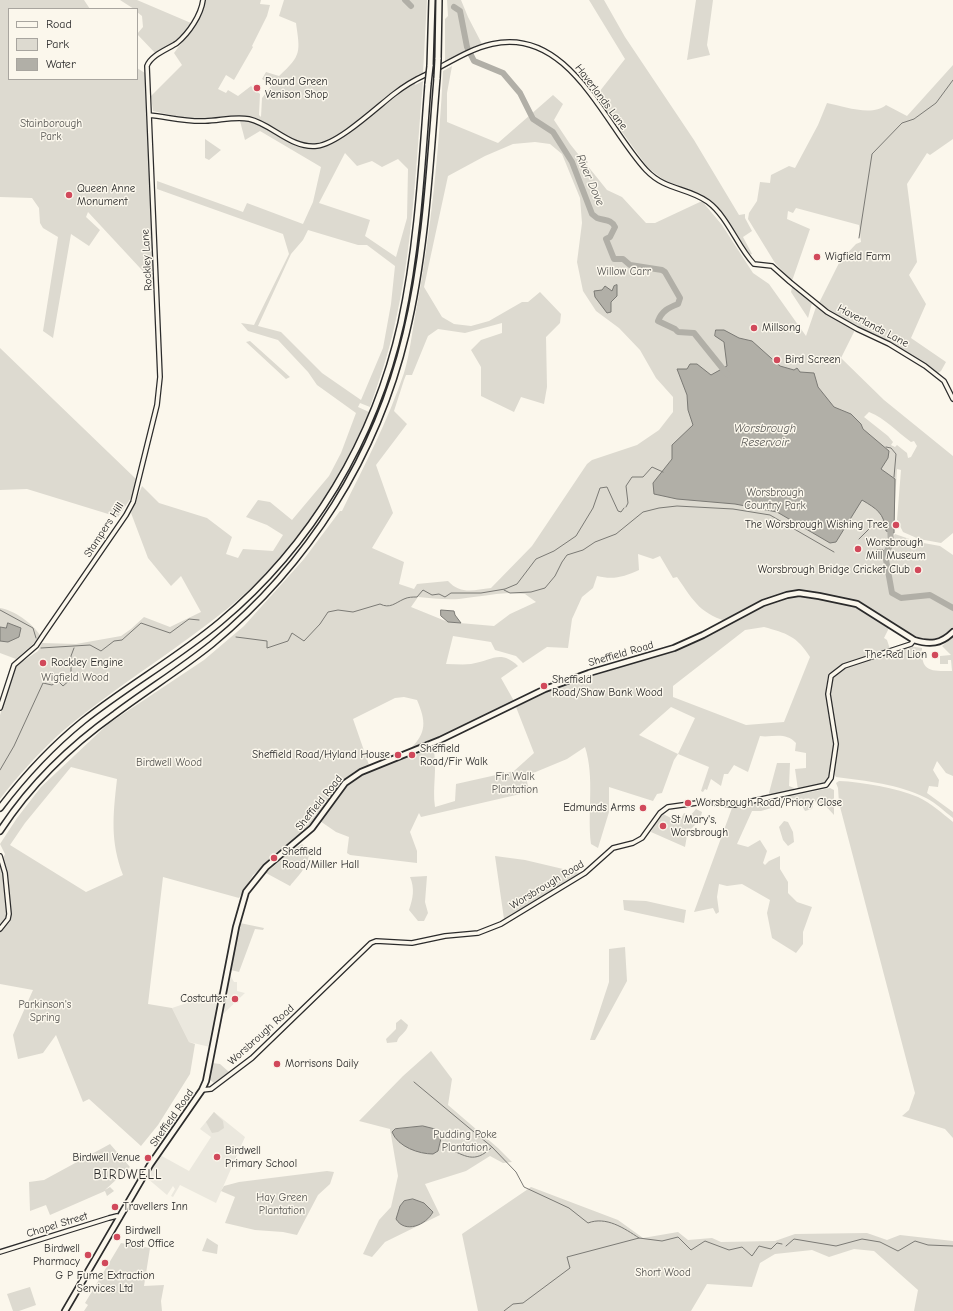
<!DOCTYPE html>
<style>
body{margin:0}
#map{position:relative;width:953px;height:1311px;overflow:hidden;background:#fbf7ec;font-family:"Comic Neue",sans-serif}
canvas{display:block}
.legend{position:absolute;left:8px;top:8px;width:130px;height:72px;box-sizing:border-box;background:#fbf7ec;border:1px solid #a8a59f;margin:0;padding:5px 7px;list-style:none;font-size:12px;color:#2b2b2b}
.legend li{display:flex;align-items:center;gap:8px;height:20px}
.legend b{width:20px;border:1px solid #a8a59f}
</style>
<div id="map">
<canvas width="953" height="1311"></canvas>
<ul class="legend">
<li><b style="height:5px;background:#fbf7ec"></b>Road</li>
<li><b style="height:11px;background:#dddad0"></b>Park</li>
<li><b style="height:11px;background:#b1afa7"></b>Water</li>
</ul>
</div>
<script>
const context = document.querySelector('canvas').getContext('2d');
context.lineJoin = 'round';
function fillPath(path, color) { context.fillStyle = color; context.fill(path, 'evenodd'); }
function trace(path, color, width, dash) { context.strokeStyle = color; context.lineWidth = width; context.lineCap = dash ? 'butt' : 'round'; context.setLineDash(dash || []); context.stroke(path); }
function drawText(font, color, halo, rows, align = 'center') {
  context.font = font + ' "Comic Neue",sans-serif'; context.lineWidth = 3; context.setLineDash([]); context.textBaseline = 'middle'; context.strokeStyle = halo; context.fillStyle = color; for (const [text, x, y, turn = 0] of rows) {
    context.save(); context.translate(x, y); context.rotate((+turn || 0) * Math.PI / 180); context.textAlign = isNaN(turn) ? turn : align; if (halo) context.strokeText(text, 0, 0); context.fillText(text, 0, 0); context.restore();
  }
}
fillPath(new Path2D(`
 M230,975L234,982H237V991L245,993L221,1016Z
 M220,992L210,1047L189,1042L172,1008Z
 M214,1112L245,1137L216,1203L180,1185L173,1197L171,1196L175,1189L173,1186L167,1195L147,1178L160,1155L189,1171L211,1137L200,1129Z`), '#ebe8de');
fillPath(new Path2D(`
 M0,0H84L90,9H9V79H137V68L145,73L155,282H153L88,212L86,217L100,230L89,246L71,234L53,338L43,331L58,237L43,228L40,223L39,208L32,198L0,197Z
 M120,0H137L191,23L183,35L156,54L137,34L143,27L142,16L137,12V9H134Z
 M206,0H261L260,4L270,5L267,16L252,46L253,47L234,80L226,75L218,89L226,93L228,90L238,96L251,86L260,94L259,115L261,117L262,98L272,85L262,79L266,72L279,76C302,55 300,52 296,23L279,16L284,0H427L423,73L417,75L415,85L423,81C416,162 413,249 394,328C388,355 379,381 370,407L360,403L358,407L369,412C339,484 288,560 227,609C181,646 131,677 85,713C75,721 64,729 55,738C35,757 17,777 0,799V715L16,666L38,651L42,643L76,644L121,636L131,629L144,617L170,627L201,612L181,576L171,586L148,558L131,513L142,486L159,503L207,518L232,537L226,554L238,558L243,549L273,551L283,535L267,525L246,517L258,500L270,502L292,520L329,476L341,453L356,413L317,385L308,372L278,340L248,331L241,323L254,325L289,254L283,234L157,189V181L243,212L247,203L303,224L313,202L321,167L260,131L245,140L240,121L206,123L153,111L151,96L182,65L174,53L197,22ZM345,153L357,166L372,161L382,167L398,159L408,169L407,218L396,257L365,236L370,220L319,203ZM308,230L358,245H367L395,266L391,304L383,348L361,400L322,373L281,332L258,326L291,254L303,240Z
 M447,0H461L468,17L482,44L445,61V19L448,16Z
 M589,0H604L625,37L694,140L739,215L745,214V218L752,231L743,237L752,254L749,255L714,203L701,194L668,183L648,168L596,96L625,59Z
 M696,0H713L707,45L710,55L687,60Z
 M953,65V139L930,155L927,153L907,184L917,262L909,275L926,304L911,338L946,362L941,371L938,373L900,348L844,319L819,303L840,261L856,244L861,242L859,225L796,208L793,213L788,211L787,219L810,229L792,281L775,263L748,219L749,213L757,201L760,182L770,183L771,175L789,166L795,168L818,125L827,103C843,106 872,117 886,105L907,116Z
 M452,66L447,93V122L498,143L553,95L563,104L554,120L570,144L607,190L622,197L646,223H655L702,201L722,225L753,273L769,284L806,336L816,307L855,330L841,358L884,400L953,456V533L941,543L919,539L903,532L897,520L901,470L897,469L893,537L895,534L918,542L940,546L953,555V627C933,649 916,637 895,625L889,628L884,638L887,640L891,652L909,646L922,648C921,672 930,671 952,671L951,660H948V664H940V656L951,655L942,646L953,637V776L946,773L937,761L933,770L939,780L938,787L929,786L927,793L953,812V818C944,811 936,803 926,798C899,784 866,781 836,777L834,774L838,740L830,697L831,684L829,672C818,707 847,752 825,784L798,790L795,769L806,768V753L795,751L796,743C785,731 772,738 760,736L748,772L734,765L728,774H724L721,786L711,779L707,790L705,789L703,792L701,791L709,767L678,754L674,760L662,793L657,794L653,801L609,787V812L598,848L591,844C587,812 595,778 585,747L567,759L526,776L529,792L421,817L419,813L410,832L417,851V863L350,855L347,853L349,837L336,832L320,821L347,786L354,778L433,747C438,767 432,787 435,807L455,801L456,784L514,771L534,753L516,707L558,687L679,649L732,623C700,614 695,603 677,577L673,578L660,556L653,559L638,554L639,570C624,577 613,580 597,576L593,588L582,597L572,619L568,648L547,647L523,663L516,656L495,650L491,642L453,636L446,664C454,664 463,665 471,664C492,661 500,649 518,666L501,678L514,701L452,732L410,749C427,733 426,721 417,700L404,697L395,698L353,719L369,765L354,772L347,778L310,825L253,875L239,898L163,877L148,1004L172,1008L189,1042L195,1044L190,1074L158,1125L141,1146L89,1099L83,1102L56,1035L43,1053L18,1059L13,1035L33,990L0,984V931L10,922L11,912L7,871L3,858L5,854L0,844L17,818L41,787L108,724L204,660L244,626L304,559L340,511H342C364,466 388,421 404,373C410,354 412,331 416,311C431,232 439,151 443,71ZM535,142L550,144L562,154L580,198L582,223L577,262L583,291L596,311L619,328L640,350L656,378L673,397V412L659,430L637,445L592,460L587,464L532,546L491,588C474,590 461,595 448,581L417,584L414,589L399,584L404,562L372,548L393,513L376,465L407,424L394,411L404,380L406,375H412L428,336L438,329L465,333L502,323V333L481,340L471,350L481,367V396L514,412L521,397L544,404L547,387L546,337L560,323L561,314L540,292L528,302H522L489,321L471,326L454,324L442,317L424,287L448,176L485,156L513,144ZM869,412C886,419 896,431 911,442L914,441L917,446L911,457L908,458L907,453L897,445L895,447L891,445L893,442L888,436L864,417ZM509,593L525,594L536,602L510,614L494,626L448,622L411,607L418,597C431,598 445,600 459,599C476,597 492,594 509,593ZM764,627C786,633 797,636 810,657L784,722L746,725L673,697V686L745,630ZM671,707L695,718L678,754L639,735ZM71,767L117,779C113,815 110,841 123,875L86,892L10,845L25,823Z
 M205,139L221,150L209,160L205,158Z
 M792,287L812,303L808,318L791,292Z
 M250,341L290,377L286,379L246,342Z
 M0,348L136,479L133,495L118,517L27,489L0,490Z
 M0,608C14,610 32,623 40,635L33,644L16,659L0,653V641L8,642L6,628L0,627Z
 M777,763H790L789,786L794,788V791L770,795L769,793Z
 M839,781C863,782 896,788 918,797C931,803 942,813 953,822V1138L945,1129L902,1116L909,1110L915,1093L839,803L838,788L836,783Z
 M830,788L834,790V815L824,804L814,801L812,809L805,811L799,800L761,811H752L737,844L748,847L760,840L767,851L763,863L765,865L769,861L780,856V869L788,882V893L797,902L812,907L803,932V944L796,953L772,938L767,913L770,900L742,884L727,886L719,884L717,897L719,912L716,914L713,908L694,912L732,808Z
 M696,809L702,812C700,824 692,825 688,834C686,838 686,843 685,847L651,832L661,813L679,822L684,813L690,816Z
 M784,821L788,822L793,832L794,842L788,846L783,840L779,827Z
 M302,844L309,851C310,865 298,876 290,886L266,873L292,850Z
 M495,856L525,860L580,873L504,919Z
 M0,863L3,875L7,916L0,926Z
 M427,876L425,902L428,913L424,921H418L409,910C413,898 415,889 410,877Z
 M623,900L646,901L686,910L684,923L624,910Z
 M240,923L264,928L263,930L255,929L239,972L231,970Z
 M625,947L627,981L595,1040H590L609,982V949Z
 M401,1019L408,1025C407,1033 398,1035 397,1042L387,1043L386,1039L396,1029V1023Z
 M431,1051L452,1079L448,1105L498,1148L512,1162L503,1163L490,1156L466,1171L425,1184L440,1215L385,1242L372,1257L363,1254L379,1220L391,1207L398,1176L390,1129L359,1121L403,1076Z
 M212,1063L220,1064L229,1072L214,1083L209,1079Z
 M214,1112L223,1121L224,1128L218,1132L212,1133L206,1122Z
 M110,1144L130,1167L105,1190L110,1187L114,1191L107,1196L105,1191L50,1215L46,1205L30,1211L29,1182L44,1180Z
 M327,1171L334,1172L330,1184L318,1195L297,1235L283,1232L255,1230L225,1223L235,1197L221,1191L224,1186L239,1182Z
 M531,1187L618,1220L643,1238L678,1232L688,1240L712,1238L721,1242L775,1241L795,1234L867,1233L887,1240L900,1235L953,1241V1311H914L918,1290L874,1251L854,1249L829,1257L812,1250L775,1254L760,1263L752,1287L707,1284L691,1311H478L462,1234Z
 M207,1238L218,1245L217,1254L202,1251Z
 M121,1243L150,1248L144,1286L164,1285L161,1301L162,1311H84L88,1305L85,1303Z
 M30,1287L36,1305L19,1311H13L7,1294Z`), '#dddad0');
const water = new Path2D(`
 M617,285V296L611,302V312L607,313L595,297L594,291L602,290L605,286L612,291L614,286Z
 M716,330H724L739,338L752,341L780,366L794,370L797,368L800,372L814,373L818,387L834,407L851,414L861,424L863,429L889,451L888,458L881,469L895,479L894,533L886,531C884,513 877,509 862,500L836,542L830,543L777,512L735,504L677,499L654,494L653,483L672,459V445L693,425L688,410L687,395L677,369H687L690,364H697L711,375L727,366L724,342L715,336Z
 M441,610L454,611L455,615L461,623L448,622L441,616Z
 M8,623L21,628L19,637L8,642L0,641V627L6,628Z
 M423,1126L435,1129L442,1134L438,1151L433,1154C419,1154 398,1147 392,1132L395,1129Z
 M413,1199L424,1203L433,1212C426,1225 405,1234 396,1219L400,1206L404,1201Z`);
fillPath(water, '#b1afa7');
trace(water, '#7b7a75', 1);
trace(new Path2D(`
 M859,238L872,154L902,123L914,119L936,103L953,80
 M886,447L891,448L896,454L894,477
 M626,507L628,503L626,486L632,477H643L652,467L663,472
 M870,519L873,523
 M859,539L874,524L886,526
 M877,550H883L885,554
 M504,590L510,593L531,592L545,588L555,576L562,562L567,555L583,550L595,542L616,534L643,512L659,508L677,506L733,509L770,515L834,552
 M0,610L33,628L36,638
 M236,637L267,641V648L288,641L292,633L304,641L320,624L328,612L338,610L353,612L380,604C390,609 395,603 404,599C408,597 413,597 417,597L423,590L432,595L439,594L445,597L451,593H481L505,589L517,584L536,559L554,551L576,536L593,508L600,488L607,487L618,511L621,512L624,508
 M41,648L90,645L101,651L114,641L122,640L141,623L170,633L189,619L199,620
 M0,770L14,746L43,683L52,685L58,681L63,686L71,679V656L74,648
 M414,1082L492,1147L516,1172L524,1187L569,1208L588,1223C606,1216 624,1228 639,1238
 M447,1148C466,1156 474,1164 491,1148
 M786,1246L794,1239L836,1246L862,1239L880,1242L898,1251L915,1241L928,1245L953,1246
 M504,1311L513,1304L523,1303L570,1268L567,1257L639,1238L662,1241L678,1237L691,1250L705,1241L729,1250L742,1247L752,1256L759,1246L771,1249L777,1243L782,1244`), '#7b7a75', 1);
trace(new Path2D(`
 M405,0L411,6
 M454,7L460,11L467,47L474,61L503,73L520,93L533,119L553,132L572,162L592,214L597,218C605,221 611,219 615,227L610,237L606,239L614,259H623L630,265L662,270L665,272L680,298L678,304C668,308 662,311 658,321L675,329L678,332L694,333L727,374
 M890,526L891,544L885,554L892,593L901,598L930,595L953,608`), '#b1afa7', 6);
const tertiary = new Path2D(`
 M149,115C168,117 186,122 205,121C219,121 234,116 249,119C272,124 291,149 317,146C338,144 376,108 394,94C403,87 414,80 425,75C447,64 469,49 492,44C569,26 605,126 646,170C666,191 687,187 708,202C728,217 737,246 754,264L772,266L790,282L827,312L857,329L889,344L925,366L944,381L953,399
 M0,708L14,665L36,646L44,634L126,515L133,502L157,405L160,377L147,66C151,55 168,49 177,43C189,33 201,15 203,0
 M0,856L5,873L9,914L8,919L0,929
 M202,1090L211,1089L252,1058L371,943L376,941L412,943L445,936L478,933L501,924L585,873L613,848L633,843L642,838L660,813L668,807L704,802L734,805L826,785L831,778L836,744L828,694L831,676L844,666L911,644L914,640
 M0,1252L109,1218L117,1216L120,1217`);
const trunk = new Path2D(`
 M65,1311L150,1165L202,1090L206,1081L236,927L246,892L266,867L312,828L345,783L361,772L440,740L545,689L589,673L674,648L703,635L763,603L787,595L799,593L819,596L857,604L914,640C930,645 941,644 953,632`);
const motorway = new Path2D(`
 M438,59L439,0
 M430,66L432,0
 M0,808C25,775 51,747 83,721C127,686 177,658 220,622C312,545 375,439 401,323C418,245 422,163 428,84
 M0,831C30,785 70,746 115,714C147,690 181,669 212,644C309,564 377,456 406,334C426,251 430,163 437,78`);
trace(tertiary, '#2b2b2b', 6);
trace(trunk, '#2b2b2b', 8);
trace(motorway, '#2b2b2b', 8);
trace(tertiary, '#fbf7ec', 3.5);
trace(trunk, '#fbf7ec', 4.5);
trace(motorway, '#fbf7ec', 5);
const motorwayBridge = new Path2D(`
 M437,78L438,59
 M428,84L430,66`);
trace(motorwayBridge, '#2b2b2b', 8, []);
trace(motorwayBridge, '#fbf7ec', 5);
for (const [x, y, r, color] of [
 [257,88,4,"#d1495b"],
 [69,195,4,"#d1495b"],
 [817,257,4,"#d1495b"],
 [754,328,4,"#d1495b"],
 [777,360,4,"#d1495b"],
 [896,525,4,"#d1495b"],
 [858,549,4,"#d1495b"],
 [918,570,4,"#d1495b"],
 [935,655,4,"#d1495b"],
 [43,663,4,"#d1495b"],
 [544,686,4,"#d1495b"],
 [398,755,4,"#d1495b"],
 [412,755,4,"#d1495b"],
 [688,803,4,"#d1495b"],
 [643,808,4,"#d1495b"],
 [663,826,4,"#d1495b"],
 [274,858,4,"#d1495b"],
 [235,999,4,"#d1495b"],
 [277,1064,4,"#d1495b"],
 [217,1157,4,"#d1495b"],
 [148,1158,4,"#d1495b"],
 [115,1207,4,"#d1495b"],
 [117,1237,4,"#d1495b"],
 [88,1255,4,"#d1495b"],
 [105,1263,4,"#d1495b"]
]) { const dot = new Path2D(); dot.arc(x, y, r, 0, 2 * Math.PI); context.fillStyle = color; context.fill(dot); trace(dot, '#fbf7ec', 1.5); }
drawText('11px', '#2b2b2b', '#fbf7ec', [
 ["Round Green",265,82],
 ["Venison Shop",265,95],
 ["Queen Anne",77,189],
 ["Monument",77,202],
 ["Wigfield Farm",825,257],
 ["Millsong",762,328],
 ["Bird Screen",785,360],
 ["The Worsbrough Wishing Tree",888,525,"right"],
 ["Worsbrough",866,543],
 ["Mill Museum",866,556],
 ["Worsbrough Bridge Cricket Club",910,570,"right"],
 ["The Red Lion",927,655,"right"],
 ["Rockley Engine",51,663],
 ["Sheffield",552,680],
 ["Road/Shaw Bank Wood",552,693],
 ["Sheffield",420,749],
 ["Road/Fir Walk",420,762],
 ["Sheffield Road/Hyland House",390,755,"right"],
 ["Worsbrough Road/Priory Close",696,803],
 ["Edmunds Arms",635,808,"right"],
 ["St Mary's,",671,820],
 ["Worsbrough",671,833],
 ["Sheffield",282,852],
 ["Road/Miller Hall",282,865],
 ["Costcutter",227,999,"right"],
 ["Morrisons Daily",285,1064],
 ["Birdwell",225,1151],
 ["Primary School",225,1164],
 ["Birdwell Venue",140,1158,"right"],
 ["Travellers Inn",123,1207],
 ["Birdwell",125,1231],
 ["Post Office",125,1244],
 ["Birdwell",80,1249,"right"],
 ["Pharmacy",80,1262,"right"],
 ["G P Fume Extraction",105,1276,"center"],
 ["Services Ltd",105,1289,"center"]
], 'left');
drawText('11px', '#2b2b2b', '#fbf7ec', [
 ["Haverlands Lane",601,97,53],
 ["Rockley Lane",147,260,-93],
 ["Haverlands Lane",873,326,28],
 ["Stampers Hill",104,530,-57],
 ["Sheffield Road",621,654,-16],
 ["Sheffield Road",319,803,-51],
 ["Worsbrough Road",547,885,-31],
 ["Worsbrough Road",261,1035,-42],
 ["Sheffield Road",172,1118,-55],
 ["Chapel Street",57,1225,-17]
]);
drawText('11px', '#585754', '#fbf7ec', [
 ["Stainborough",51,124],
 ["Park",51,137],
 ["Willow Carr",624,272],
 ["Worsbrough",775,493],
 ["Country Park",775,506],
 ["Wigfield Wood",75,678],
 ["Birdwell Wood",169,763],
 ["Fir Walk",515,777],
 ["Plantation",515,790],
 ["Parkinson's",45,1005],
 ["Spring",45,1018],
 ["Pudding Poke",465,1135],
 ["Plantation",465,1148],
 ["Hay Green",282,1198],
 ["Plantation",282,1211],
 ["Short Wood",663,1273]
]);
drawText('italic 12px', '#5a5956', '#fbf7ec', [
 ["River Dove",590,180,67],
 ["Worsbrough",765,429],
 ["Reservoir",765,443]
]);
context.letterSpacing = '1px';
drawText('13px', '#2b2b2b', '#fbf7ec', [
 ["BIRDWELL",128,1175]
]);
context.letterSpacing = '0px';
</script>
